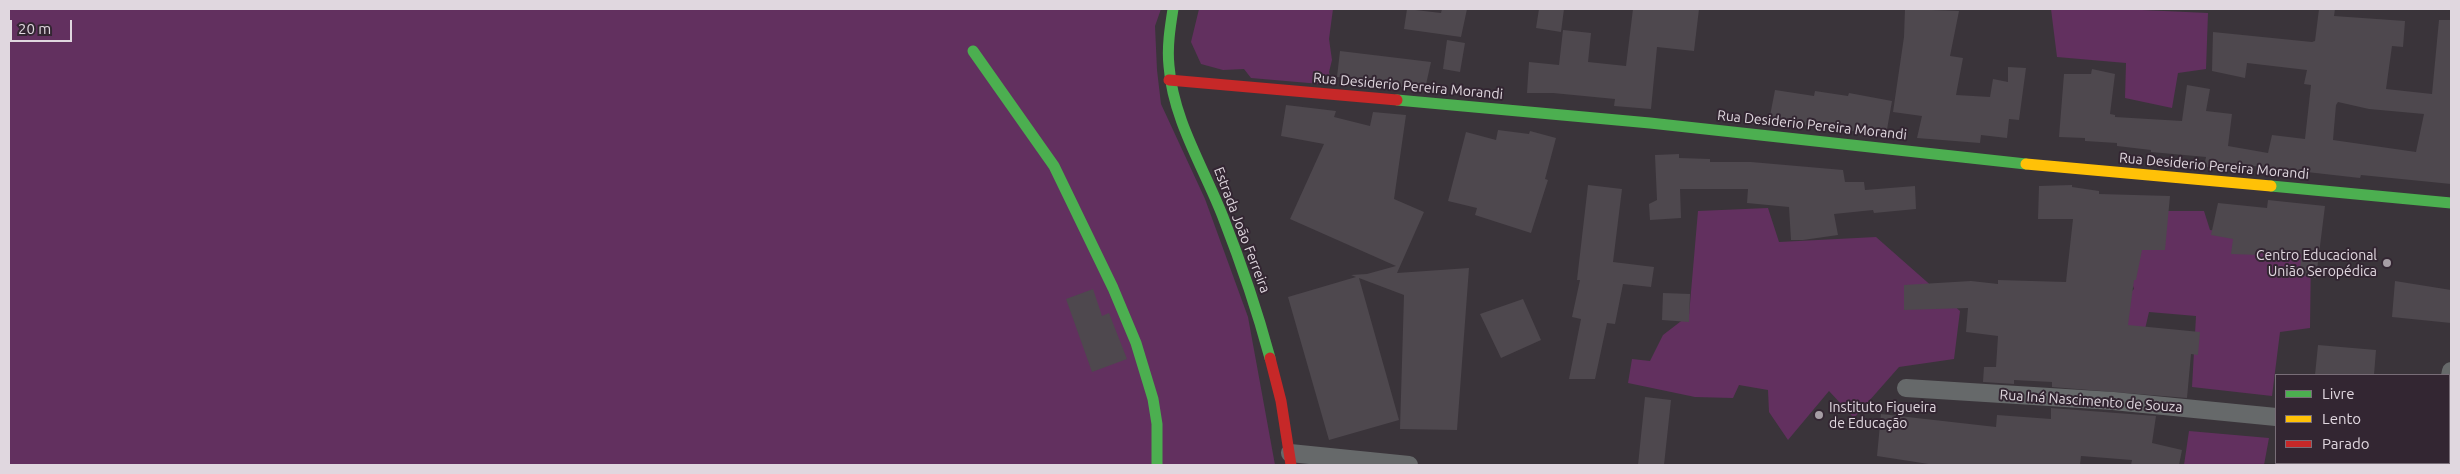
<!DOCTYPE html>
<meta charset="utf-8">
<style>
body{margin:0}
#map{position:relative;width:2460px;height:474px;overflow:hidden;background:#3a343a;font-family:Ubuntu,sans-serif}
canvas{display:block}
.frame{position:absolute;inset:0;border:10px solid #e0d7df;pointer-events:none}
.legend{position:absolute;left:2275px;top:374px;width:175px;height:90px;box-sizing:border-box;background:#332632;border:1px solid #786d77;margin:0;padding:6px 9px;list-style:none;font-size:15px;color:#e0d7df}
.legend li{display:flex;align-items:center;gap:10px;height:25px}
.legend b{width:25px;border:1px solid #786d77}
.scale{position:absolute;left:10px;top:20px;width:62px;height:22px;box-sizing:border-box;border:2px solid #e0d7df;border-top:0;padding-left:6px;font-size:15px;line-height:18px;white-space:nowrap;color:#e0d7df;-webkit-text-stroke:4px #332632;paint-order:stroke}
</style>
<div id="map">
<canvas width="2460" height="474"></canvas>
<div class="frame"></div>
<ul class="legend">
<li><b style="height:6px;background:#4caf50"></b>Livre</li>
<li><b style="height:6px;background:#ffc107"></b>Lento</li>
<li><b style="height:6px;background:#c62828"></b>Parado</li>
</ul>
<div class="scale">20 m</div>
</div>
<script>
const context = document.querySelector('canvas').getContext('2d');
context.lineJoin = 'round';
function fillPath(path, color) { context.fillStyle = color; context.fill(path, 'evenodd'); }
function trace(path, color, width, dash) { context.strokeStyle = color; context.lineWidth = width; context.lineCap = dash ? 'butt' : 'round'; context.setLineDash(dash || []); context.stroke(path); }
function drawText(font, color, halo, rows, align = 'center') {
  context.font = font + ' Ubuntu,sans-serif'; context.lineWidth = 4; context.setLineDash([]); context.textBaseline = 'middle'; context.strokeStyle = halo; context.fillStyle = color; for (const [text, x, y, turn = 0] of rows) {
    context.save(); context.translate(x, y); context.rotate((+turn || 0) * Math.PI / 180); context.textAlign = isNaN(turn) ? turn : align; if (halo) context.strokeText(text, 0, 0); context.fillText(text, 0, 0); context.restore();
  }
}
fillPath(new Path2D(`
 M9,9H1161L1155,26L1157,70L1161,104L1205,199L1248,317L1275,465H9Z
 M1199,9H1333L1329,39L1332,60L1329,72L1332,85L1251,78L1244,69L1223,70L1201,64L1191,42Z
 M2051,9H2120L2208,13L2206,69L2178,73L2172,108L2125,98L2126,63L2057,57Z
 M1768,208L1779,242L1876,237L1960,311L1954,359L1899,367L1854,418L1829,391L1788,440L1769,412L1768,390L1739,385L1733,398L1695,397L1628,383L1632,359L1650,361L1663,335L1689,315L1698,211Z
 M2140,211H2204L2210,230L2258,236L2311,253L2310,328L2280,332L2272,396L2192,387L2196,316L2149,312L2138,359L2115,307L2134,289L2126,263Z
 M2189,431L2269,438L2264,465H2184Z`), '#62305f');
fillPath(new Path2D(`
 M1407,9L1441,13L1442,9H1467L1461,37L1404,29Z
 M1539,9H1564L1561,32L1536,28Z
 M1633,9H1699L1694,51L1657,47L1651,109L1614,106L1615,99L1553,93H1527L1529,62L1559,65L1563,30L1591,33L1588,62L1626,66Z
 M1905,9L1959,11L1950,56L1963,58L1956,95L1990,97L1993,79L2008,82V67L2026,68L2019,120L2009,119L2007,138L1981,135L1980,143L1917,138L1922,116L1893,112L1904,37Z
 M2319,9H2335L2334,16L2405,21L2403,47L2392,46L2386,89L2432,94L2439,20H2451V184L2361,175L2360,178L2236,164L2235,169L2204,167L2206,157L2151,152V150L2117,146V143L2085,141V138L2059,137L2064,74H2091L2092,69L2115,74L2110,114L2115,115V117L2182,121L2187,85L2210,89L2206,111L2232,114L2228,146L2268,153L2272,135L2305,139L2311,85L2304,84L2307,70L2247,63L2245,78L2212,71L2213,32L2312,42L2315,41ZM2338,102L2369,109L2424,114L2416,152L2333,140L2336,105Z
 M1447,40L1465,43L1460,72L1443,69Z
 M1340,51L1431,62L1425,89L1351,82L1352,78L1337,77Z
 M1775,90L1814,96L1815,91L1848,96L1849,93L1892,101L1886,135L1769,121Z
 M1286,105L1336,111L1334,117L1370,126L1373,112L1406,115L1394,199L1424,212L1397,273L1469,268L1457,430L1400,429L1404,295L1359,278L1399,420L1329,440L1288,297L1356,277L1351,275L1367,274L1396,266L1290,219L1324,144L1281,136Z
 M1498,130L1529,134L1530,131L1556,138L1545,179L1548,180L1531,233L1475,215L1477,208L1448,201L1466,132L1496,140Z
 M1679,154V158L1710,159V162H1751L1843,170L1845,182H1864L1865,190L1915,186L1916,209L1874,213L1873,210L1834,214L1838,235L1803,240H1791L1789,207L1747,203L1748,189H1680L1681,218L1650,220L1649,204L1657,200L1655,155Z
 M1588,185L1622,189L1613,262L1654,267L1651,287L1623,284L1615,324L1607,323L1595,379H1569L1581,319L1572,317L1580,280H1577Z
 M2072,185V187L2099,191V194L2170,196L2165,250H2142L2136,280H2134L2128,325L2200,332L2198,355L2191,354L2187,398L2052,387V382L2014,380V384L1983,382L1984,367H1996L1998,336L1966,332L1968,308L1904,310V285L1971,281L1998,284V280L2066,282L2073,219H2038L2039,186Z
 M2268,200L2325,206L2316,278L2300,275L2301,254L2260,252L2259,255L2231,254L2233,239L2211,235L2218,203L2267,208Z
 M2395,281L2451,290V323L2392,317Z
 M1093,289L1102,316L1109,313L1127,359L1092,372L1066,299Z
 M1663,293L1690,294L1689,322L1662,320Z
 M1523,299L1541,340L1501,358L1480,314Z
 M2318,345L2376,350L2374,375H2315Z
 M1645,397L1671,400L1664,465H1638Z
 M2051,408L2156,416L2152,443L2182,450L2179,465H2131L2132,460L2081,456L2080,465H1935L1877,456L1881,414L1996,427L1997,415L2051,419Z`), '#4e484e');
trace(new Path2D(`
 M2449,381L2451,371
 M1906,388L2113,401L2276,417
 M2449,435H2451
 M1290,453L1409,465
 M2428,465L2429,463`), '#66696a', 18);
trace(new Path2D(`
 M1173,9C1170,28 1167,47 1169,66C1173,120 1204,168 1223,217C1241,263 1257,310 1270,358
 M973,51L1054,166L1113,288L1136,343L1153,399L1157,424V465
 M1397,100L1650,123L2026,164
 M2271,186L2451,203`), '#4caf50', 11);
trace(new Path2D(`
 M2026,164L2271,186`), '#ffc107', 11);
trace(new Path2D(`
 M1169,80L1397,100
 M1270,358L1281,401L1291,465`), '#c62828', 11);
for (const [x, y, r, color] of [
 [2387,263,5,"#a69ea5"],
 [1819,415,5,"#a69ea5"]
]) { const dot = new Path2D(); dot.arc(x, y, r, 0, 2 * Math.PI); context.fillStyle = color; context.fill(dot); trace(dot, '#332632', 2); }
drawText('14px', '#e0d7df', '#332632', [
 ["Rua Desiderio Pereira Morandi",1408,86,5],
 ["Rua Desiderio Pereira Morandi",1812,125,6],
 ["Rua Desiderio Pereira Morandi",2214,166,5],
 ["Estrada João Ferreira",1242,230,69],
 ["Rua Iná Nascimento de Souza",2091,401,4]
]);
drawText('14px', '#e0d7df', '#332632', [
 ["Centro Educacional",2377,255],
 ["União Seropédica",2377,271],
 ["Instituto Figueira",1829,407,"left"],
 ["de Educação",1829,423,"left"]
], 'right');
</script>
